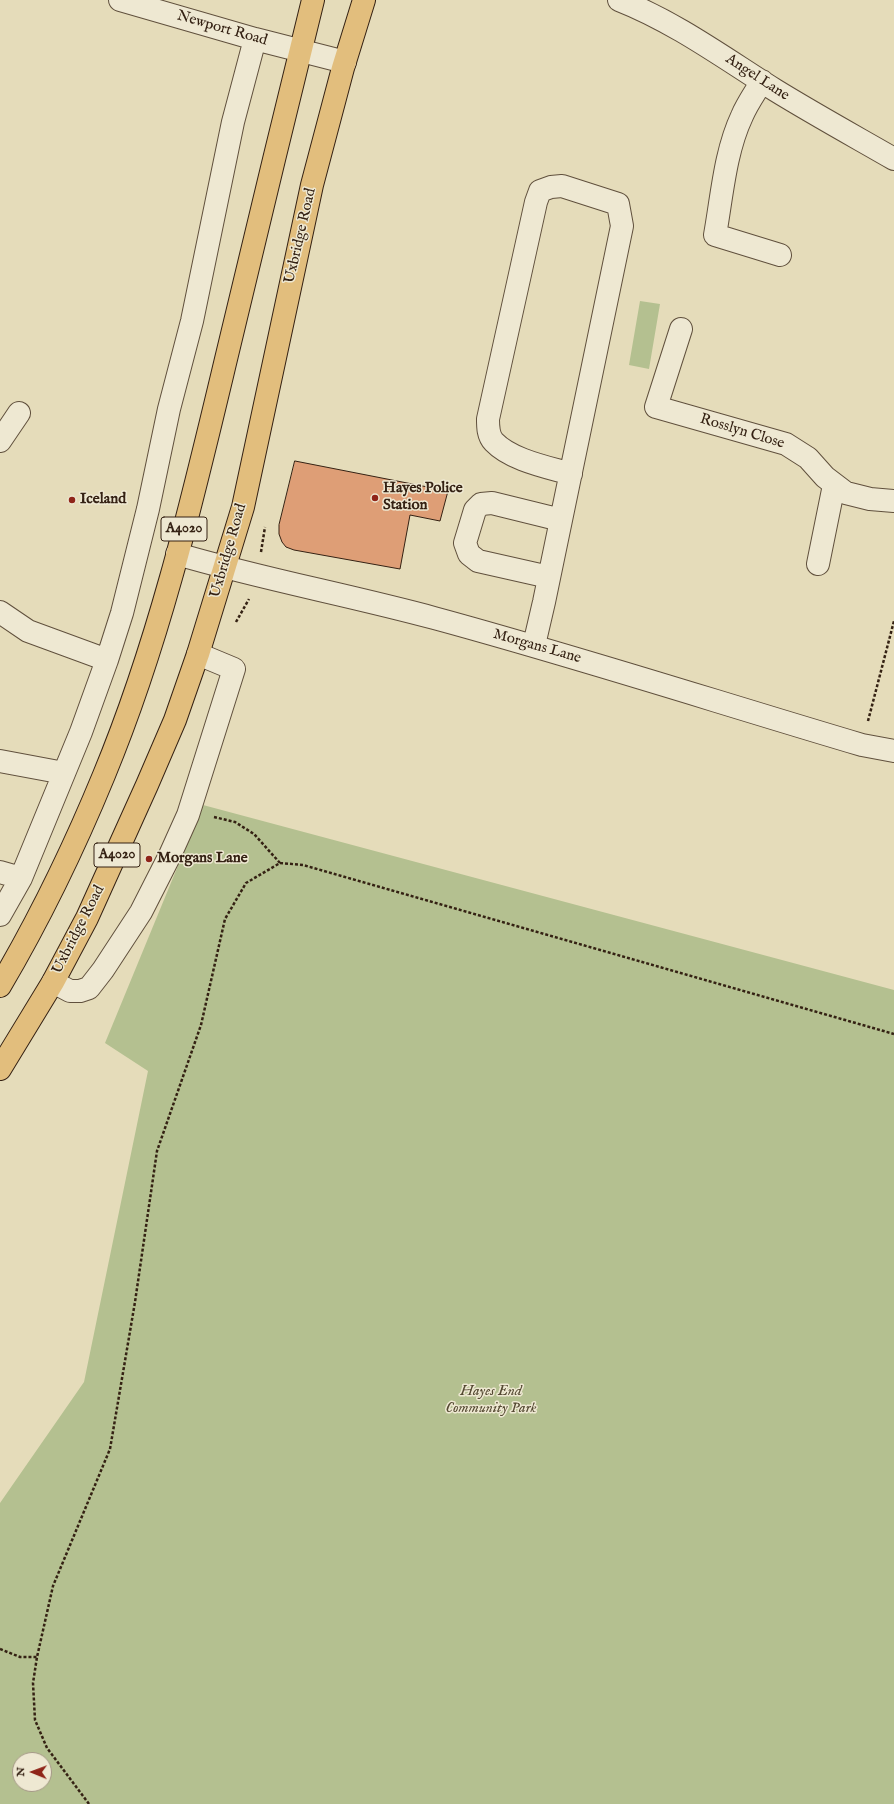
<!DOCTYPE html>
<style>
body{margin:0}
#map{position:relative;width:894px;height:1804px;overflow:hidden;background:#e5dcba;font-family:"IM FELL English",serif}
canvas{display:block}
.north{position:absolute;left:12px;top:1752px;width:40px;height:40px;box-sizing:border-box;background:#eee8d2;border:1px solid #a49886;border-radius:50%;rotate:271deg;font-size:11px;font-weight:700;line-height:16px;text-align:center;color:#342113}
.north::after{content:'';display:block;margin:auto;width:14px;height:18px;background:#8f2418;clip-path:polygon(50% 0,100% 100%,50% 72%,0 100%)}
</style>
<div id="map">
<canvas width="894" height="1804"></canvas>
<div class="north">N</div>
</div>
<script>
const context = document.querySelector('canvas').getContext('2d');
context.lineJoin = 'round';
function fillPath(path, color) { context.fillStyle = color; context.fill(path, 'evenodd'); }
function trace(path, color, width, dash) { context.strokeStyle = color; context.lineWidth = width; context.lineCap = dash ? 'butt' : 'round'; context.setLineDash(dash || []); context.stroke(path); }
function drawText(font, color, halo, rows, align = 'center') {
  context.font = font + ' "IM FELL English",serif'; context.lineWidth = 3; context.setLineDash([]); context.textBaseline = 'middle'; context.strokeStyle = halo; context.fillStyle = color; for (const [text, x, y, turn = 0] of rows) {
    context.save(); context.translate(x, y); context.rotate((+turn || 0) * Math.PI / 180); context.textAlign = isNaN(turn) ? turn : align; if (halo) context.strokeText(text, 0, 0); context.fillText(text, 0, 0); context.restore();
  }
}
fillPath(new Path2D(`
 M640,301L660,304L649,369L629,365Z
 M203,805L894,990V1804H0V1503L84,1382L148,1071L105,1043ZM20,1760H44V1784H20Z`), '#b4c090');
const building = new Path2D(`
 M295,461L448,491L440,521L410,515L400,569L294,550L286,547L282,542L279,534V525Z`);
fillPath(building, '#de9e76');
trace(building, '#342113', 1);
const minor = new Path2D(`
 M120,0L255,39L345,62
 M619,0C675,22 724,58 775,90C814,114 854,136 894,159
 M762,81C755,93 747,104 742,116C725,152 722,196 715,235L780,255
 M681,329L656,407L786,444L808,458L825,477L846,493L870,499L894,501
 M0,441L19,413
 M177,554C262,579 349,595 434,618C578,657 720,703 862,745L894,751
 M818,564L834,485
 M549,577L478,561L469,554L465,543L475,510L481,504L492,503L561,520
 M0,612L28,631L107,660
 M534,645L544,602L622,226L618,204L562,186L551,187L540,191L536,202L488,419C488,427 488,436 494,442C511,460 547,467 571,474
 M0,761L64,773
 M0,872L21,878
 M0,915L21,878L81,732L107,660L122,613L148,509L169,409L192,321L233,122L255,39
 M53,982L70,991H80L89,988L103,970L141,912L170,855L188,815L234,669L198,654`);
const major = new Path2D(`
 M0,986C40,918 74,848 104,775C160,640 193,497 227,355C255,237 284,118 313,0
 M0,1069L53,982L87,918L147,785L175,720L198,654L243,507L312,185L343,68L364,0`);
trace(minor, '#60503d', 24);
trace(major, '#342113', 24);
trace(new Path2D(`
 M261,552L265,527
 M236,622L249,599
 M868,721L894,621
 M214,817L235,822L254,834L280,863
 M0,1649L20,1657H37
 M89,1804L47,1748L35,1720L33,1683L37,1657L53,1586L110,1449L135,1302L157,1151L201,1025L225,919L246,883L280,863L303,865L894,1034`), '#342113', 2.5, [3, 2]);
trace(minor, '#eee8d2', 22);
trace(major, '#e2be7d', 22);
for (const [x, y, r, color] of [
 [375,498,4,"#8f2418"],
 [72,500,4,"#8f2418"],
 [149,859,4,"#8f2418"]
]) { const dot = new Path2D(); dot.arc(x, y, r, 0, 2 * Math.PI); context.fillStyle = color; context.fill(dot); trace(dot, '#eee8d2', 1.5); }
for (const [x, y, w] of [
 [184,529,46],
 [117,855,46]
]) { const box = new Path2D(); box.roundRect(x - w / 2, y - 12, w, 24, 3); context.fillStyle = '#eee8d2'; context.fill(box); trace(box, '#342113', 1); }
drawText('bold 14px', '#342113', null, [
 ["A4020",184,529],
 ["A4020",117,855]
]);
drawText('15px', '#342113', '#eee8d2', [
 ["Newport Road",222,29,16],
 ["Angel Lane",757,78,33],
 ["Uxbridge Road",301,236,-77],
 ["Rosslyn Close",742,432,17],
 ["Uxbridge Road",229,551,-74],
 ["Morgans Lane",537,647,16],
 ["Uxbridge Road",79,930,-63]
]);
drawText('bold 15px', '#342113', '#eee8d2', [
 ["Hayes Police",383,489],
 ["Station",383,506],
 ["Iceland",80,500],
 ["Morgans Lane",157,859]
], 'left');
drawText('italic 15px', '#544932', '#eee8d2', [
 ["Hayes End",491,1392],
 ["Community Park",491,1409]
]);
</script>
